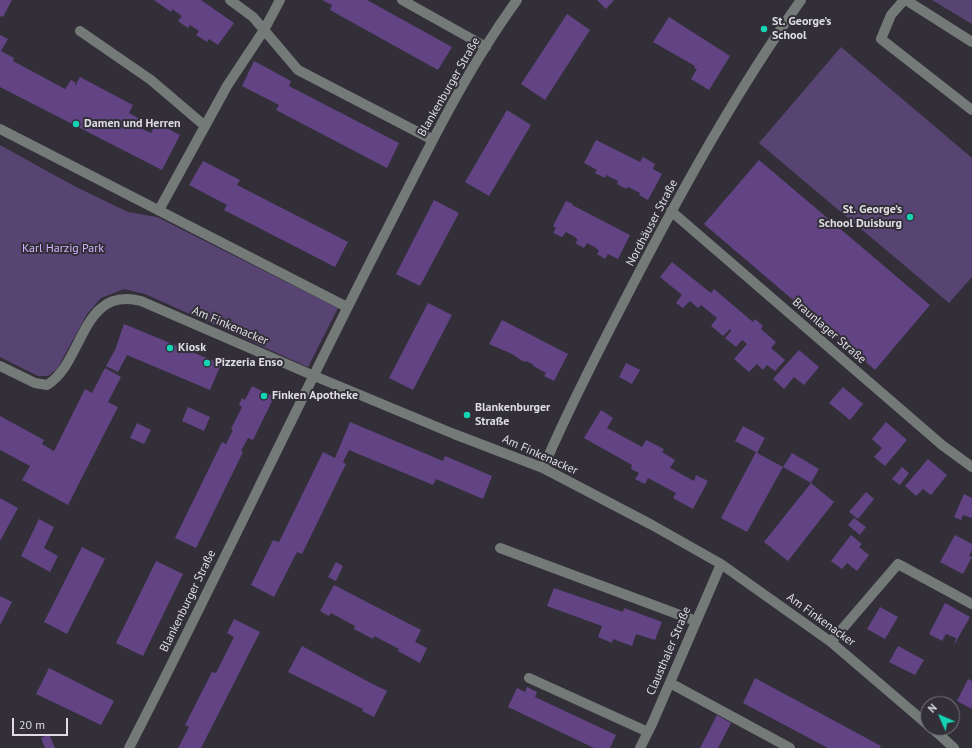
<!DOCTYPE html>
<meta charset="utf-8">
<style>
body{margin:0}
#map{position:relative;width:972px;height:748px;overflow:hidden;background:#322f38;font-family:"PT Sans",sans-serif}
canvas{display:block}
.north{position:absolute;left:920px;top:696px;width:40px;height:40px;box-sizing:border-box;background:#322f38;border:1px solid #77757c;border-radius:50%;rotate:315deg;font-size:11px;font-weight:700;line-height:16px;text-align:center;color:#dfdde3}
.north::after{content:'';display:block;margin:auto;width:14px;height:18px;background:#14d5b3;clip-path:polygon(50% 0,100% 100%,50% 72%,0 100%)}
.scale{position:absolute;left:12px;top:718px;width:56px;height:18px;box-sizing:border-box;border:2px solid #dfdde3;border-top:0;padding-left:5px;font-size:12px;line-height:14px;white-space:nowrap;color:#dfdde3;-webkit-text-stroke:3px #322f38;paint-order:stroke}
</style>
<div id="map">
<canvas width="972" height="748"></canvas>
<div class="north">N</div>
<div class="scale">20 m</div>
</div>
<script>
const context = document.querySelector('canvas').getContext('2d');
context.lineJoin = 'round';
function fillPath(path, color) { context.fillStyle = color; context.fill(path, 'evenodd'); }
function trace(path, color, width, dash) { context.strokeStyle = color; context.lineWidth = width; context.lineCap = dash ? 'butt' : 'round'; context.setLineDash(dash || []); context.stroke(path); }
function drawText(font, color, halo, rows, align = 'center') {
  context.font = font + ' "PT Sans",sans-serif'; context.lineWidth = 4; context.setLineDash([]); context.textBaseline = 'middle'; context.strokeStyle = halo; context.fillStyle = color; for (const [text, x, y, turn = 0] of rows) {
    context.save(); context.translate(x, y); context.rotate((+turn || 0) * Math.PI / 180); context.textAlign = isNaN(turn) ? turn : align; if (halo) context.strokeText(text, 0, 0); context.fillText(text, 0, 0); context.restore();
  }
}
fillPath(new Path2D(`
 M932,0H972V24Z
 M841,47L972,158V277L949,303L759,143Z
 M0,145L74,186L128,212L157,217L338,308L308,367L145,294L124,289L101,298L87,314L57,369L48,376H38L0,357Z`), '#584473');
fillPath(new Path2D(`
 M0,0H12L3,17L0,16Z
 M154,0H201L234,23L218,45L209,39L207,42L196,35L199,31L190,25L188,28L178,21L182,16L172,9L171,12Z
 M322,0H367L452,47L438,70L330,10L332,5Z
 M597,0H614L606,9Z
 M567,14L590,30L545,100L521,84Z
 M669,17L730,56L709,90L691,79L697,69L694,68L695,66L653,42Z
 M0,35L8,39L1,51L14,58L13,61L65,89L71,80L75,82V86L80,77L133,105L129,113L138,118L134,125L151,133L157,123L180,135L162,170L0,87Z
 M254,61L291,81L289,86L399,143L387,168L276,110L279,105L242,86Z
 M507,110L531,125L489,196L465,182Z
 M596,140L640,162L643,157L655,164L653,169L662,174L648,200L639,195L640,193L628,187L626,189L617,184L618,181L606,175L605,178L595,173L597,170L584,163Z
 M759,160L930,305L875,370L704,224Z
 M203,161L240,180L237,185L348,242L335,267L224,210L227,205L189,185Z
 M434,200L459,213L420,286L396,274Z
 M566,201L573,204L572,205L630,235L618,259L608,254L605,259L597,254L599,251L596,248L587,243L584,248L575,243L578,240L575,237L566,232L562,237L553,233L556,228L553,226Z
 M672,262L711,293L714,289L753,322L755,319L763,326L761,329L776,342L771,348L785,360L775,371L767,365L763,370L757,364L749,372L734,359L747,344L742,340L736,347L725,338L731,331L730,329L723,336L711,326L717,318L701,305L698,308L690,301L683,308L676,303L682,295L660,277Z
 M428,303L452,315L413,390L389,378Z
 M502,320L568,354L554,381L544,376L546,373L533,366L534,365L526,361L524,362L512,354L489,344Z
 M124,324L221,364L210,390L127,355L118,372L106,366L115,350Z
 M799,350L819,367L804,385L794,377L784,389L773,379Z
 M626,363L640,370L632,384L619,377Z
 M105,368L121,377L108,402L118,407L68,505L22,480L30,466L0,450V416L44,440L42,444L54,451L85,389L92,393Z
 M252,386L274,397L253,440L248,438L241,451L243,452L196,548L175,538L222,442L226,444L233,430L231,429L242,407L239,405L242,398L245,400Z
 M843,387L863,404L850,420L829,403Z
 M188,407L210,417L204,431L182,421Z
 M601,410L613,418L607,428L642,447L646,440L664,449L662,452L675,460L670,468L694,481L696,475L708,481L693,509L673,498L676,493L648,478L645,484L635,479L639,473L631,469L632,465L584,438Z
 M350,422L443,461L445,456L492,476L483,499L436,479L433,485L349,450L343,462L346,464L302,554L297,552L274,597L251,585L273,540L279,542L323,452L335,458Z
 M886,422L907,440L885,466L874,457L882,448L872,439Z
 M137,423L151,430L144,444L130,438Z
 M743,426L765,438L757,453L783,467L747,532L721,518L756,452L735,441Z
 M792,453L819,469L811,483L834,502L788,561L764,542L811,483L783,467Z
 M928,459L947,475L931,495L923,489L916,496L905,486Z
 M902,467L909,473L900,485L892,479Z
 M866,492L874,499L858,519L849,512Z
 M964,494L972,498V518L963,515L961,520L954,517Z
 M0,498L18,508L0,541Z
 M854,518L866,527L860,535L848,525Z
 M39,519L54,527L44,548L58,556L50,572L21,556Z
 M851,535L862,544L859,547L869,555L857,571L847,563L842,569L831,561Z
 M955,535L972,544V550L969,556L972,557L963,574L940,562Z
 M82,547L105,559L67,634L44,622Z
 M156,561L183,574L143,656L116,643Z
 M336,562L343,566L336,581L328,577Z
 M334,585L421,630L415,642L427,648L420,663L398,651L399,649L374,636L373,639L354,629L355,626L331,613L329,616L320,611Z
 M554,588L623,612L624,608L662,622L655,640L636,634L632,646L613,639L612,643L598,637L602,626L547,606Z
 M0,596L12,602L0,625Z
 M945,603L970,617L954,645L956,638L946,634L942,641L929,634Z
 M880,607L898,617L885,639L867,629Z
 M234,619L260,632L201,748H178L189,727L185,725L212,672L216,673L234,637L227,633Z
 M302,646L365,680L387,691L374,717L362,711L363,709L288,672Z
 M898,646L924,660L915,675L889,662Z
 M49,668L114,701L101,725L36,694Z
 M755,678L881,746L880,748H828L743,703Z
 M968,679L972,681V709L957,701Z
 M527,687L537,692L535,697L616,735L610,748H594L508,707L517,688L525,692Z
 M717,715L731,723L718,748H700Z
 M49,734L55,748H45L41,738Z`), '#624485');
trace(new Path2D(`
 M230,0L253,17L298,70L433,140
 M402,0L486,47
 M904,0L891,15L881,39L972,110
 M906,0L972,42
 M80,31L151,80L205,126
 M0,129L347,307
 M159,210L227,86L264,30L280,0
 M671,211L942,445L972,467
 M0,366L35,383L47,385C84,363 81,285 141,301L312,375L454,434L543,468L652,525L721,564L831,642L928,725
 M543,468C570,406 601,346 632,286C683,188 737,90 801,0
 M500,548L696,621
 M831,642L898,564L972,604
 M529,678L648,732
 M670,683L790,748
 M932,728L954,748
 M129,748C214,583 292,416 376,251C420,166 461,77 517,0
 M640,748L652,724L721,564`), '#747a78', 10);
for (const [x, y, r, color] of [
 [764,29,4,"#14d5b3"],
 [76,124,4,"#14d5b3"],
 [910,217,4,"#14d5b3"],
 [170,348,4,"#14d5b3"],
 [207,363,4,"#14d5b3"],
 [264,396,4,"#14d5b3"],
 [467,415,4,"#14d5b3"]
]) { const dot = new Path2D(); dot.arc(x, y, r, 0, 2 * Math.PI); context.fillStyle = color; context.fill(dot); trace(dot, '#322f38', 1.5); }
drawText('bold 12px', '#dfdde3', '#322f38', [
 ["St. George’s",772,22],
 ["School",772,36],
 ["Damen und Herren",84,124],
 ["St. George’s",902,210,"right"],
 ["School Duisburg",902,224,"right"],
 ["Kiosk",178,348],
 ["Pizzeria Enso",215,363],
 ["Finken Apotheke",272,396],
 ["Blankenburger",475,408],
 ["Straße",475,422]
], 'left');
drawText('12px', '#dfdde3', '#322f38', [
 ["Blankenburger Straße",449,87,-60],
 ["Nordhäuser Straße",652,223,-62],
 ["Am Finkenacker",230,326,23],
 ["Braunlager Straße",829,331,41],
 ["Am Finkenacker",540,455,24],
 ["Blankenburger Straße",188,601,-64],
 ["Am Finkenacker",821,620,36],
 ["Clausthaler Straße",669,651,-67]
]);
drawText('12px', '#d2b3ff', '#322f38', [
 ["Karl Harzig Park",63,249]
]);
</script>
